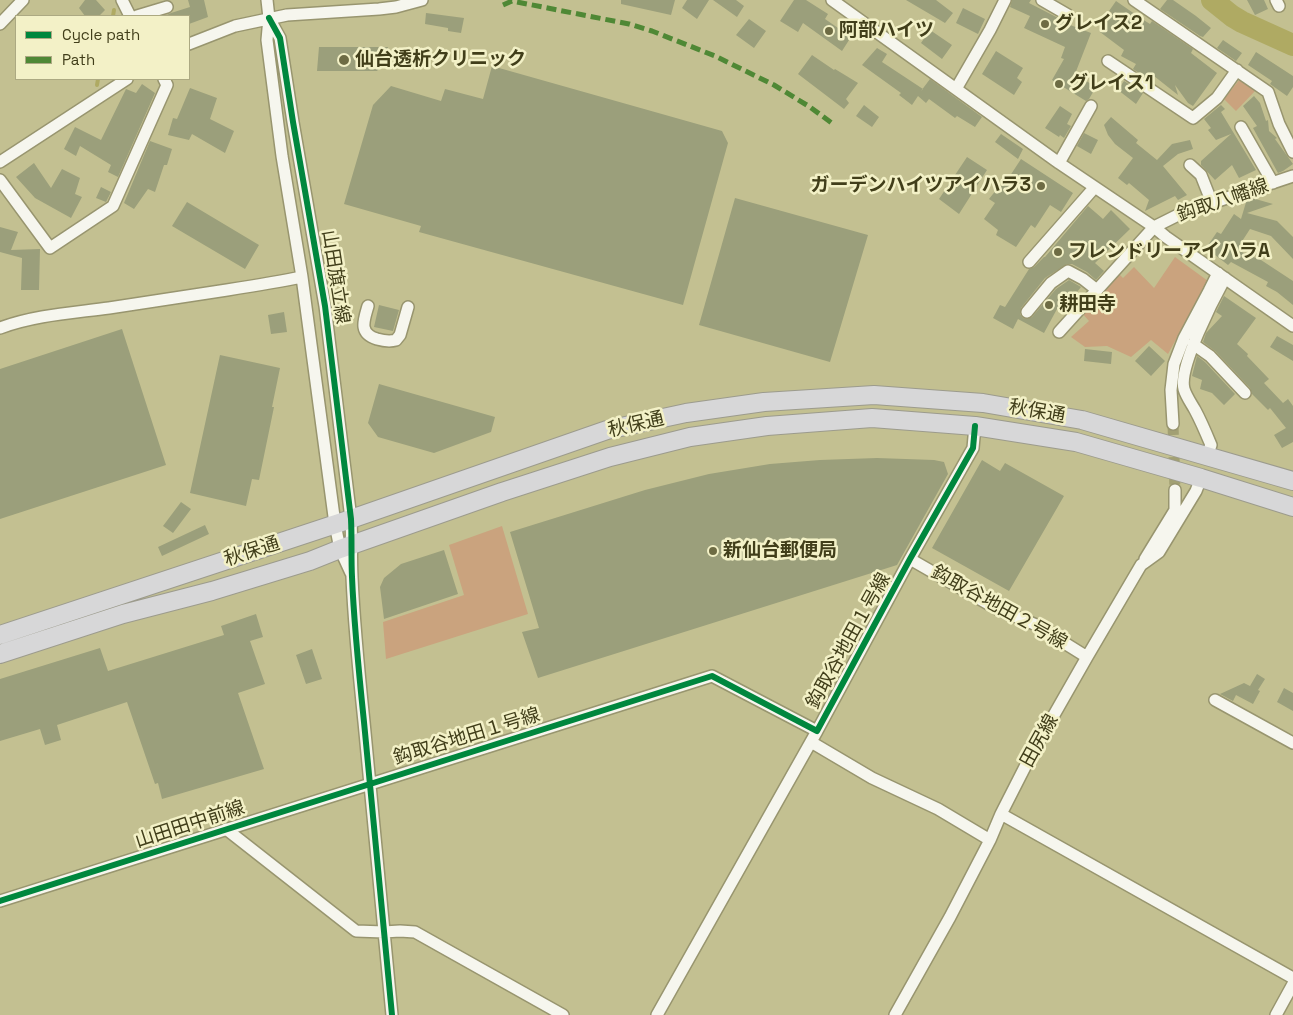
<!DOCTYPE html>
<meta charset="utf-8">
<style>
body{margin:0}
#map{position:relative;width:1293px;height:1015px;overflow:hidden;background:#c3c091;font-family:"Space Grotesk",sans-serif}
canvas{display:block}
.legend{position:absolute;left:15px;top:15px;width:175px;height:65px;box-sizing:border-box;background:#f3f1c7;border:1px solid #aca982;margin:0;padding:6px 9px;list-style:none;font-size:15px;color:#413e1a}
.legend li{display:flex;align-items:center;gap:10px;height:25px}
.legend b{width:25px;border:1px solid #aca982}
</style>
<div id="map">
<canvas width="1293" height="1015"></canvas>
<ul class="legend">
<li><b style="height:6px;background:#00873e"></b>Cycle path</li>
<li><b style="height:6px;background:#4f8835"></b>Path</li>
</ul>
</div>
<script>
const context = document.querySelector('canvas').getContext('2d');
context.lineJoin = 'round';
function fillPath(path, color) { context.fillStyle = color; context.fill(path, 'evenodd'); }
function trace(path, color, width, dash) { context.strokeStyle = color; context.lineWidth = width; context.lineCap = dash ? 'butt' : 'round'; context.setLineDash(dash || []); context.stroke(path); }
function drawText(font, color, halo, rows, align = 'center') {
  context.font = font + ' "Space Grotesk","Noto Sans JP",sans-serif'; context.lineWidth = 5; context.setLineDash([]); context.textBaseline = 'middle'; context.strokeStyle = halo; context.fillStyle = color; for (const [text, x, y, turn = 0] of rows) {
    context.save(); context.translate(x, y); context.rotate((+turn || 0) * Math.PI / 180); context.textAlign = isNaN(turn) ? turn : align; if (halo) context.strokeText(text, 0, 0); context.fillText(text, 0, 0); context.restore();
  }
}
fillPath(new Path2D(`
 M1240,79L1255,91L1236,111L1224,99Z
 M1175,257L1208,281L1168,354L1151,340L1131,357L1107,346L1085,347L1071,337L1089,321L1082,313L1119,274L1123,278L1134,267L1154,288Z
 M502,526L528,614L386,659L383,622L464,595L449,545Z`), '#caa37e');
trace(new Path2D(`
 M113,16L114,10
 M97,85L98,79`), '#afaa63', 4);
trace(new Path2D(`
 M1212,0L1232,16L1242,22L1293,45`), '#afaa63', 22);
fillPath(new Path2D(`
 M85,0H96L105,10L99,16H85L79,8Z
 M188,0H204L208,17L189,24V16H167V15L171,13L190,7Z
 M621,0H675L671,15L621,4Z
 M687,0H709L697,19L682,8Z
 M713,0H736L744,6L737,17Z
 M794,0H806L828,14L825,19L851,37L842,51L803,23L798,32L780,21Z
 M906,0H936L953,13L945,23Z
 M1012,0H1031L1029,3L1066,22L1065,23L1091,33L1075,74L1096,87L1089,99L1086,101L1052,80L1064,59L1061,58L1065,47L1024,28L1030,16L1010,7Z
 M1167,0H1173L1196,16L1211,28L1203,37L1200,36L1160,9Z
 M1247,0H1264L1268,9L1255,15Z
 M1116,1L1142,19L1150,24L1152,21L1193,49L1191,53L1217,73L1193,106L1188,103L1175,85L1178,95L1154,76L1151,81L1133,69L1136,64L1121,56L1124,50L1100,32L1112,13L1109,11Z
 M963,8L985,19L978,34L956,23Z
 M426,13L464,18L461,33L448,31V28L425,24Z
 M749,19L766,31L754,48L736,35Z
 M930,30L952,45L942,59L921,43Z
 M1223,40L1242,53L1236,61L1217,48Z
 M319,47H388L387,58L377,71H317Z
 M877,48L887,54L882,62L923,89L921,91L930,79L982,117L975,127L957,116L955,118L929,99L926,103L918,96L912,105L899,95L901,93L862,65Z
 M996,51L1023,68L1017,78L1022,82L1014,95L982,74Z
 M1256,52L1293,76V87L1287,96L1270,84L1272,81L1248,65Z
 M812,55L834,70L835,69L858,83L846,99L849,103L844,109L798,74Z
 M492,66L722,131L728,143L683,305L419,232L421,226L344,204L373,105L391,86L441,101L445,89L483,99Z
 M1124,81L1143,93L1136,104L1118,90Z
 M142,84L155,93L118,177L108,172L111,165L80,146L76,156L64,149L75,127L101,140L126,89L136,93Z
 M190,88L217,98L210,119L234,131L225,153L192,134L189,140L168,135L173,118L177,119Z
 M1254,96L1260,103L1266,121L1268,120L1269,131L1277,138L1275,139L1293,164L1283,171L1278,173L1253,128L1257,126L1243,106Z
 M864,105L879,117L872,127L856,116Z
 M1221,105L1225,109L1221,112L1256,170L1239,178L1232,165L1215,180L1201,165V161L1231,134L1216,140L1208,130L1211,128L1204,119Z
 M1060,106L1072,114L1067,124L1071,126L1064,138L1060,135L1059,137L1045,128Z
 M1111,117L1138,140L1136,143L1157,160L1172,144L1190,140L1193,149L1178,154L1163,166L1187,195L1178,200L1175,196L1145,211L1149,200L1129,183L1127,185L1118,178L1133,158L1115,144L1108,135L1104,125Z
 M1084,133L1098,140L1091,154L1077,146Z
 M1001,134L1023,149L1018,159L995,142Z
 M150,141L172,149L167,165H164L155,192L148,189L134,209L124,203Z
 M967,157L987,170L959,214L939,199Z
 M1021,159L1073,193L1061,212L1050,205L1035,228L1031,225L1016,247L996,235L998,230L984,219L995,203L989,199L1004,180L1006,182Z
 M34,163L51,188L62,169L80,178L75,194L82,197L71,218L35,198L16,177Z
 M101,187L111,192L106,202L96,198Z
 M735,198L868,235L830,362L699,325Z
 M1252,198L1273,204L1247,213L1277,221L1293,237V259L1271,236L1250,229L1239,246L1241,247L1239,251L1261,260L1293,281V305L1277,292L1266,286L1268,282L1231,262L1228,265L1206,248L1217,232L1221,234L1234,214L1241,219L1247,199Z
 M187,202L259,245L245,269L172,226Z
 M1088,206L1103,219L1111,210L1130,229L1095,263L1104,271L1096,280L1087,272L1072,264H1067L1045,278L1021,308L1020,314L1023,318L1026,319L1032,317L1056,289L1069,280L1081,287L1062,311L1057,309L1044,333L1018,319L1013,329L993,318L1000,305L1005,307L1029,269L1034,267L1044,257H1045Z
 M0,227L18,232L11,250L40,249L39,290H21L22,258L0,252Z
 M1224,296L1256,318L1237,344L1248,354L1247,356L1269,379L1264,383L1283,403L1288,399L1293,406V442L1282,448L1274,435L1286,428L1270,408L1268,410L1252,394L1250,388L1215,351L1203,342L1206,333L1222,316L1216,312Z
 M379,305L399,310L393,331L374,327Z
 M284,312L287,332L271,334L268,315Z
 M122,329L166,465L0,519V369Z
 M1277,336L1293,345V361L1270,347Z
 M1149,346L1165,361L1151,376L1135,361Z
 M1085,349L1112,352L1111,364L1084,361Z
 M220,355L280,368L272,407H274L259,480L252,479L246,506L190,493Z
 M1197,356L1205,362L1235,394L1224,405L1212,393L1200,389L1202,380L1192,376Z
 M379,384L495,417L491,432L434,453L378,437L368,423Z
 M877,458L934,460L944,462L948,474L897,565L538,678L522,632L539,628L510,532L645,490L709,474L770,464L820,460Z
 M982,460L1000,471L1005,463L1064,496L1009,591L932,548Z
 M181,502L191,509L173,533L163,526Z
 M205,525L209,534L162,556L158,547Z
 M444,550L458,594L384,619L380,587L384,578L401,564Z
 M256,614L263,637L250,641L265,684L238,693L264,769L162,799L158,783L155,784L127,702L57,725L61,740L45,745L40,729L0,741V679L100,648L108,671L224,635L221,626Z
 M312,649L322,679L306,684L296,655Z
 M1257,674L1265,679L1258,690L1260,691L1253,704L1236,695L1233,701L1220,694L1244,683L1250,686Z
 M1284,688L1293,693V711L1277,702Z`), '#9b9f7b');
trace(new Path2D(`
 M1173,424L1175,490`), '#a2a073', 11, [11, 5.5]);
const minor = new Path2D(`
 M122,0L130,16
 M267,0L269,18L267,40L282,156L302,277L335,524L340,549L351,573
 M832,0L1059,163L1154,227L1166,237L1293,326
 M1042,0L1068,15
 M1134,0L1268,92L1279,124L1293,152
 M1276,0L1279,6
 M137,16L167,7
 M269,18L280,38L293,122L325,306L351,519C352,538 351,558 352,577C354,625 359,674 364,722L392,1015
 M0,24L23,0
 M189,44L235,26L287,15L379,9L396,7L422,0
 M1108,61L1193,118L1217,98L1237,70
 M956,89L990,30L1005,0
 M1241,127L1273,183
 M0,162L127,79
 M1059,163L1091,106
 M1190,165L1201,175L1212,203
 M0,180L50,248L113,206L167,85L164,79
 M1029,262L1094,188
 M368,306C364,320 358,333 377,339C384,341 389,342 396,340L400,335L408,307
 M1027,312L1051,283L1068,271L1083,279L1097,290
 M0,328C35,315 72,313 109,308C148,302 187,296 227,290C252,286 277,282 302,277
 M1059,332L1154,227L1182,213L1293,176
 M1193,344L1210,356L1245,393
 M1173,424L1171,390L1174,364L1184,338L1209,291L1218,273
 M1207,456L1211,445C1206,433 1201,421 1195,410C1191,403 1186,396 1184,389C1178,368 1214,298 1225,278
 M910,559L997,609L1034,624L1087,657
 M1145,559L1175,510V490
 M1215,700L1293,743
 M811,742L872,778L938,809L990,840
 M1001,814L1293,978
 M226,829L356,931L384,932L400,931L415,932L563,1015
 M0,901L712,676L817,731L910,559L973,448L975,426
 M657,1015L817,731
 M895,1015L950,917L990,840L1001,814L1030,757L1087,657L1141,565L1159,552L1196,491L1201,478
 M1276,1015L1293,984`);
const highway = new Path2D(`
 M0,635L351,519L607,430L686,413L764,402L874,395L983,403L1082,420L1293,481
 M0,654L123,614L212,591L310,561L340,549L502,492L610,457L690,437L767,426L872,418L975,426L1076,442L1201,478L1293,507`);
trace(minor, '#98956f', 14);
trace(highway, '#9c9b8d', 20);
trace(minor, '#f6f6ee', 11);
trace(highway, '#d7d7d8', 18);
trace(new Path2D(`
 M503,5L512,1L629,24L652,31L715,56L774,85L810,107L833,124`), '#4f8835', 5, [10, 5]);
trace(new Path2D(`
 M269,18L280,38L293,122L325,306L351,519C352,538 351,558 352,577C354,625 359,674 364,722L392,1015
 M0,901L712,676L817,731L910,559L973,448L975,426`), '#00873e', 6);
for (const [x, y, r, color] of [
 [1045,24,5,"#6e6c44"],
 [829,31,5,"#6e6c44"],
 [344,60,6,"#6e6c44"],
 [1059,84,5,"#6e6c44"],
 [1041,186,5,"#6e6c44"],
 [1058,252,5,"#6e6c44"],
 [1049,305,5,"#6e6c44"],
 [713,551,5,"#6e6c44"]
]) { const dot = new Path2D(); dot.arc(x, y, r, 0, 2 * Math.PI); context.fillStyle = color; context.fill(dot); trace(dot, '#f3f1c7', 2); }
drawText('bold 19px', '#413e1a', '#f3f1c7', [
 ["グレイス2",1055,24],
 ["阿部ハイツ",839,31],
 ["仙台透析クリニック",355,60],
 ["グレイス1",1069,84],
 ["ガーデンハイツアイハラ3",1031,186,"right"],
 ["フレンドリーアイハラA",1068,252],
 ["耕田寺",1059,305],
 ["新仙台郵便局",723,551]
], 'left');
drawText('19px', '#413e1a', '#f3f1c7', [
 ["鈎取八幡線",1223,201,-19],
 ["山田旗立線",335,277,81],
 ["秋保通",1037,412,10],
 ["秋保通",636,425,-13],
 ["秋保通",252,552,-18],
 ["鈎取谷地田２号線",999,608,29],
 ["鈎取谷地田１号線",849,641,-61],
 ["鈎取谷地田１号線",467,737,-17],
 ["田尻線",1040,741,-61],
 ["山田田中前線",190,825,-18]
]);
</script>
